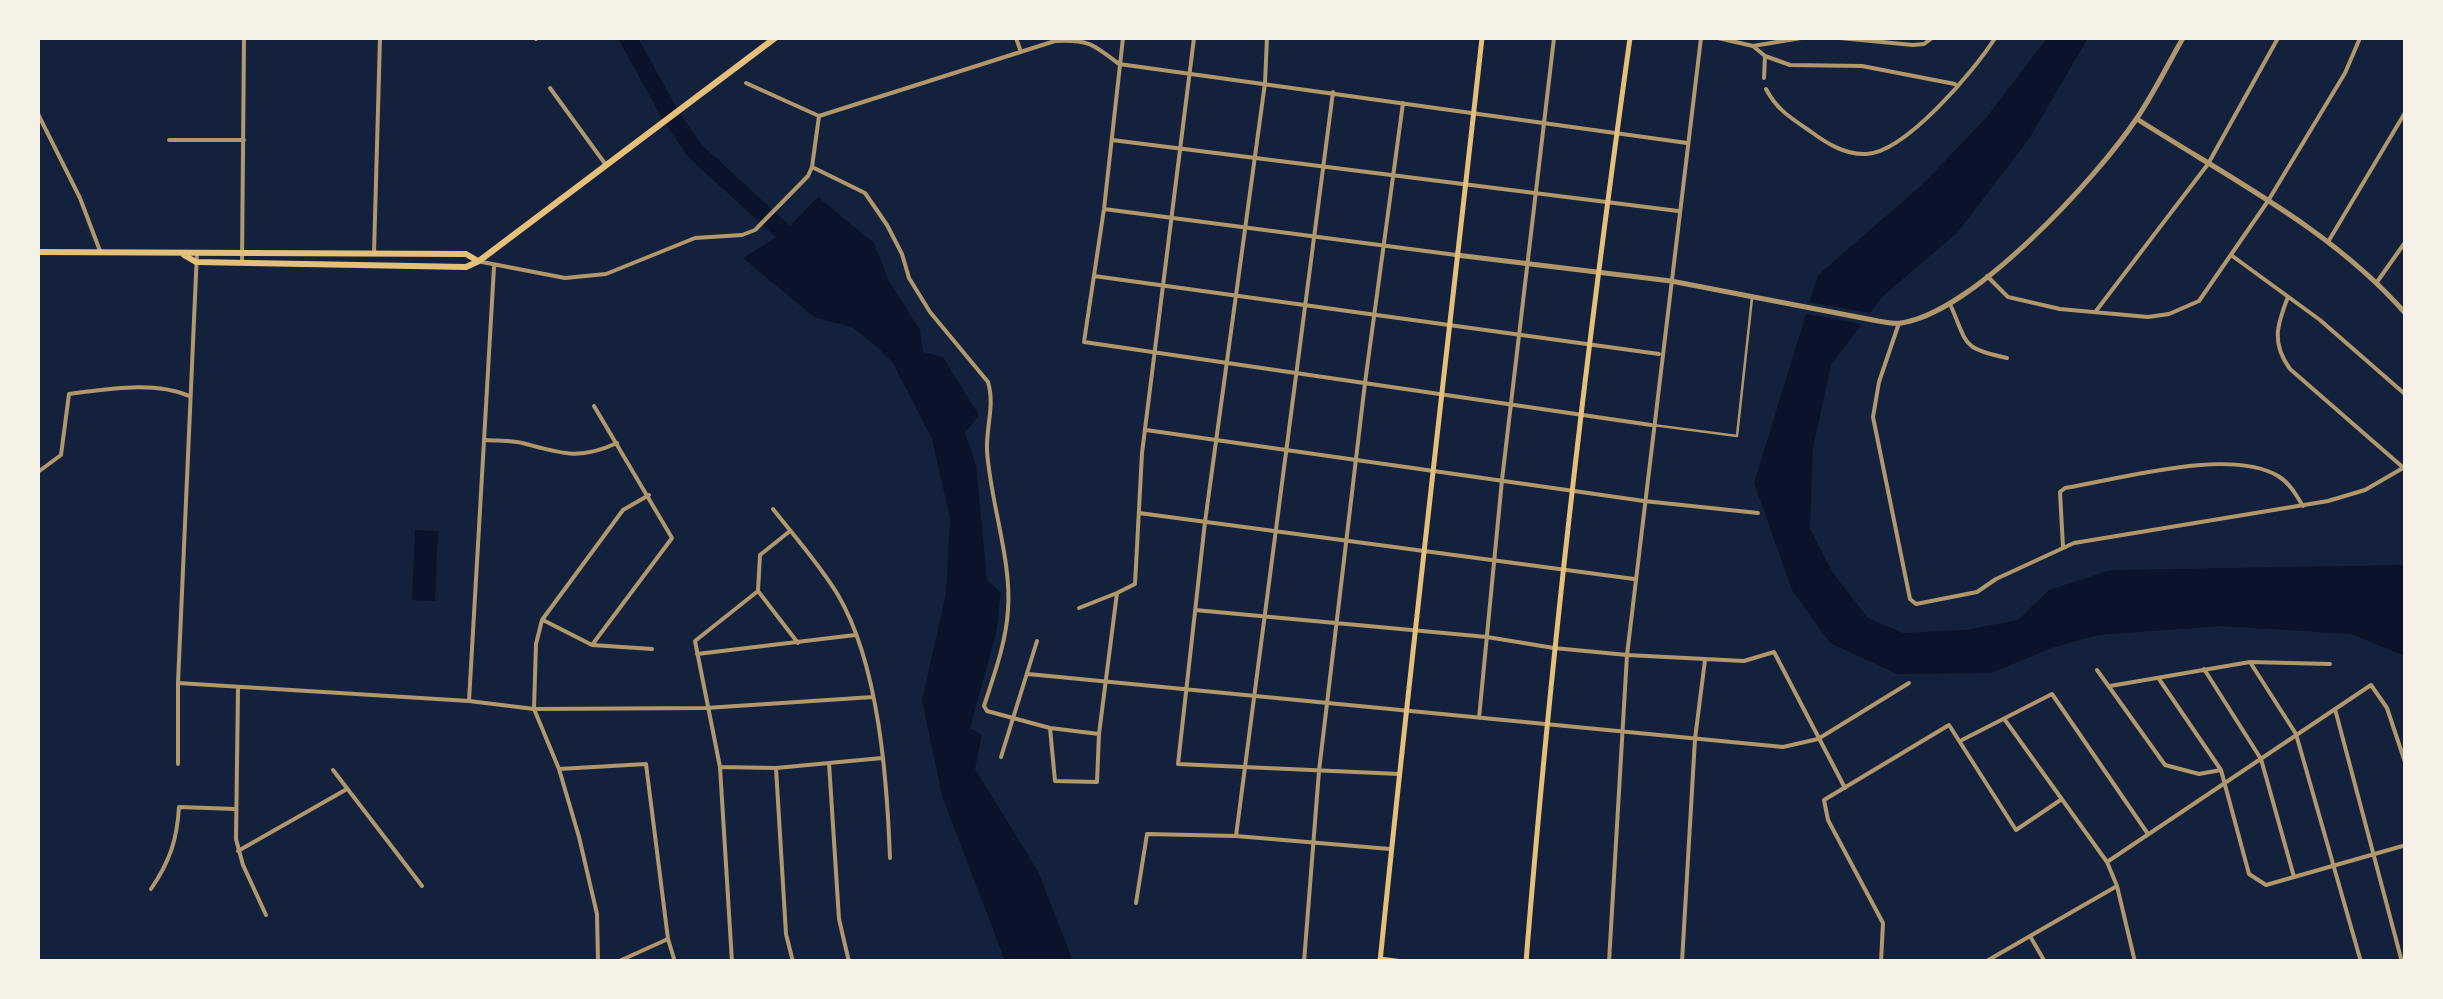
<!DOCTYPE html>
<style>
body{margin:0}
#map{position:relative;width:2443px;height:999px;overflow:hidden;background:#14213d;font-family:Georgia,serif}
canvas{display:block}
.frame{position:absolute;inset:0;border:40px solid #f6f1e7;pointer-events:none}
</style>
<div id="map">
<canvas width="2443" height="999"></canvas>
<div class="frame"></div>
</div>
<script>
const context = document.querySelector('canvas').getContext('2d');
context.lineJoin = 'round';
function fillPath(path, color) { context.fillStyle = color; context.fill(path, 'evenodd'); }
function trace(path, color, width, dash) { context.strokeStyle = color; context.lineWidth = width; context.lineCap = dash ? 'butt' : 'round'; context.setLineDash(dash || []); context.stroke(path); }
fillPath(new Path2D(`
 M2047,38H2088L2029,139L1957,233L1882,297L1831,365L1813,448L1810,529L1833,573L1868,618L1903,633L1965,630L2018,620L2049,590L2111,570L2405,565V656L2351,634L2221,626L2098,635L2052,648L1991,673L1897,674L1830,643L1792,590L1754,483L1818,275L1923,184L1986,118Z
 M818,197L874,243L889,281L920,330L923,352L943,357L979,415L965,433L976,465L987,580L1001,593L996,634L970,728L982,735L975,769L1038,871L1073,961H1005L942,796L922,700L946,593L950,518L932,439L893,363L876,346L853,328L814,317L743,258L783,233Z
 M415,530L438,531L435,601L412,600Z`), '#0b132b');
fillPath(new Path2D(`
 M1804,301L1875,314L1867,325L1801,313Z`), '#14213d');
trace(new Path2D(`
 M628,38L671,116L695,151L800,247`), '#0b132b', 18);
trace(new Path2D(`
 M1653,425L1737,436L1752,298`), '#b1986c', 2.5);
trace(new Path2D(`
 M535,38L536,39
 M1016,38L1021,52
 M1123,38L1104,209L1084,342L1651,425
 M1267,38L1265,83L1205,522L1178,764L1399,774
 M1718,38L1753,46L1765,56L1790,65L1862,66L1955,84
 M1840,38L1913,45L1924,44L1932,38
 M1753,46L1801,38
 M1764,78L1765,56
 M746,83L819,116L1055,41C1088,39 1093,44 1119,64L1687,143
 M550,88L606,165
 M1766,89C1777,110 1791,118 1810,131C1826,143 1845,155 1866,154C1905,153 1975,70 1995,38
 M38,114L80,198L100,251
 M169,140H244
 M1112,140L1678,211
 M812,167L865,193L887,225L902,254L909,278L930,312L988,382C995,405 986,427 987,450C990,501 1012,561 1008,610C1006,643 994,675 984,706L987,711L1050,728L1099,734
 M1104,209L1456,255
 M2328,242L2406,111
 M374,253L380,38
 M2231,255L2320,320L2406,395
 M482,262L565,278L606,274L695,238L742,235L755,230L808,176L812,167L819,116
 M242,263L244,38
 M1094,276L1659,354
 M1987,276L2008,297L2060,309L2148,317L2169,314L2199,301L2268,201L2345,73L2360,38
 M2377,282L2406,241
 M2288,297C2277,325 2271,343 2290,369L2406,470
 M1950,304C1968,344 1960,348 2007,358
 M2096,311L2208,164L2278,38
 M1899,323L1879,382L1873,417L1910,599L1916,604L1977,592L1996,579L2074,543L2328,501L2365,490L2403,468
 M1146,430L1644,501L1758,513
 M486,440C499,441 514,440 526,444C563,454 580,460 617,443
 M38,472L61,455L69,394C105,389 155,381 189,396
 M773,509C795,537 820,565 838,595C879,665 887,779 890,858
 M1139,513L1634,579
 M790,531L760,555L758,591L798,643
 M2063,547L2060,492L2065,488C2120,479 2230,447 2278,476C2290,483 2296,495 2303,506
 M1079,608L1117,593
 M1195,610L1487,637L1554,648L1627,655L1744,661L1774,652L1845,788
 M543,620L592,645L652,649
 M592,645L672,538L594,406
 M697,654L855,635
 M2250,662L2296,734L2361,962
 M2204,669L2261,759L2294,877
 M2097,670L2165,765L2199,774L2221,770
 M1028,674L1783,747L1818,739L1909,683
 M2159,679L2221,770L2249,874L2266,885L2406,845
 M178,683L469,701L534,709L706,708L873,697
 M2110,686L2250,662L2330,664
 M238,689L236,839L243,865L266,915
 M469,701L494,267
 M2335,709L2402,962
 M1479,718L1502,480L1554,38
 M2005,720L2107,862L2117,886L2135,962
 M1050,728L1055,781L1097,782L1099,734L1117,593L1135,584L1142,453L1194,38
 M1962,740L2052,694L2148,834
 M1001,757L1037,641
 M829,763L839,919L849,962
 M178,764V683L197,252
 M720,767L776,768L882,758
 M776,768L786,934L793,962
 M559,769L646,764L668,939L675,962
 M333,770L422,886
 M1236,836L1333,92
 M238,851L347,789
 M2107,862L2371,685L2387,708L2406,765
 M151,889C170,861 177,840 179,807L235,809
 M1136,903L1147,834L1236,836L1390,849
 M2030,936L2045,962
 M598,962L597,914L579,837L559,769L534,709L536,644L542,620L623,510L649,495
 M617,962L668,939
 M732,962L720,767L695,641L758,591
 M1304,962L1319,771L1365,383L1403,103
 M1609,962L1627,655L1701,38
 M1682,962L1695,739L1705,660
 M1881,962L1883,923L1828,820L1824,800L1949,725L2016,830L2062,799
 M1985,962L2117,886`), '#b1986c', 4);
trace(new Path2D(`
 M2137,119C2229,178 2333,230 2406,314
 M1456,255L1671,281L1878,321C1885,322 1894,324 1901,323C1973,313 2097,178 2137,118C2154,93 2168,64 2183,38`), '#b1986c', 5);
trace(new Path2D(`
 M1380,959L1403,962
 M1380,962C1411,653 1448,345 1482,38
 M1526,962C1551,652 1587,345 1630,38`), '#e5c07b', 5);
trace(new Path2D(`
 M38,252L466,254L478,261
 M184,255L196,262L466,267L479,261L775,38`), '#e5c07b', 6);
</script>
